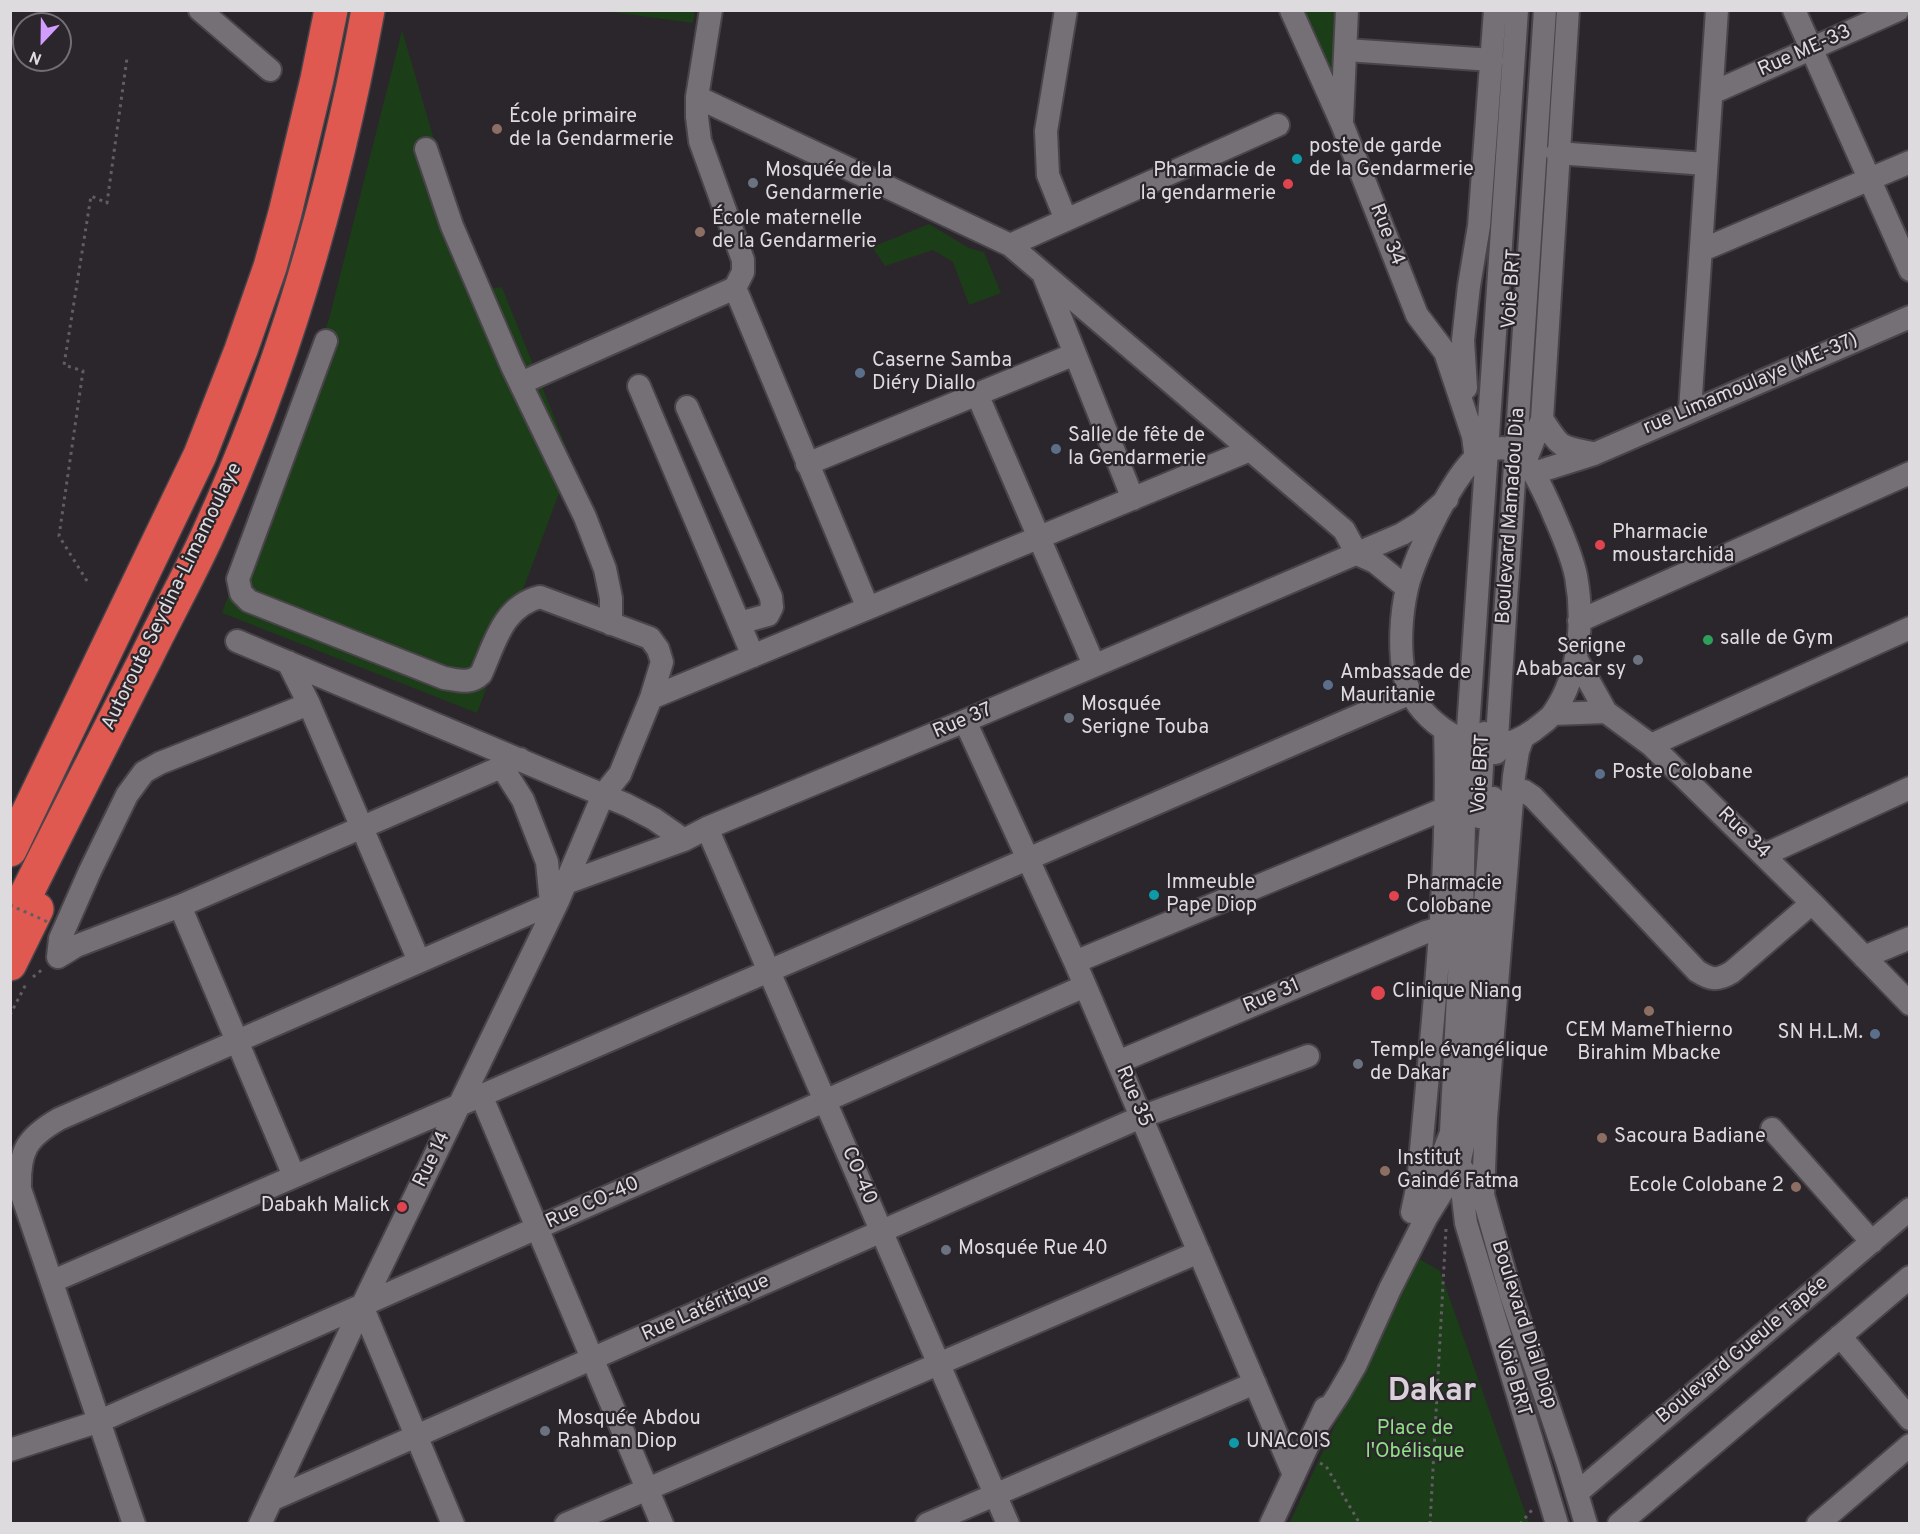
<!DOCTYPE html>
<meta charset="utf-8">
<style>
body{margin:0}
#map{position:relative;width:1920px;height:1534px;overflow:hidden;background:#2b262c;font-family:Overpass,sans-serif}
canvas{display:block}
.frame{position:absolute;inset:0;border:12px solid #dedbdf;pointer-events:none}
.north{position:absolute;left:12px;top:12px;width:60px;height:60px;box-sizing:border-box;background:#2b262c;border:2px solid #736e74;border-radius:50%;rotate:202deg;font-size:16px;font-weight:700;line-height:24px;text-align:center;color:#dedbdf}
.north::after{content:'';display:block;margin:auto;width:21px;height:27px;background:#d19dfe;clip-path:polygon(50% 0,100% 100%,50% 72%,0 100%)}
</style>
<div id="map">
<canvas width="1920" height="1534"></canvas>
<div class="frame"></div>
<div class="north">N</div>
</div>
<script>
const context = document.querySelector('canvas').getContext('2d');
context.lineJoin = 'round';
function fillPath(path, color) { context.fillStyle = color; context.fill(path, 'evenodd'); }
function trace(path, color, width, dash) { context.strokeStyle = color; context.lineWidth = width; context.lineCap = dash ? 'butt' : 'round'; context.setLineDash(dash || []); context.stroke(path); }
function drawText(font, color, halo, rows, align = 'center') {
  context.font = font + ' Overpass,sans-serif'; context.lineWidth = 4.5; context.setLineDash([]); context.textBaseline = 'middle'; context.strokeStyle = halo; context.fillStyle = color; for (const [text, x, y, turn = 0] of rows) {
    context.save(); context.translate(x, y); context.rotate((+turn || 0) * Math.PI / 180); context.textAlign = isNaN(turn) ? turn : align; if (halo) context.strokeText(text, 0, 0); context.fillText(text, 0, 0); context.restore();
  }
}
fillPath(new Path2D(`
 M605,11L695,10V11L693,23Z
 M1300,11H1338L1336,87Z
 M402,30L478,290L502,287L579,479L561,488L477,713L222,613L329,319Z
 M929,224L969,248L984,252L1001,293L969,305L953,262L933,250L885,266L872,247Z
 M1414,1256L1440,1271L1529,1523L1289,1524Z`), '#1b3d17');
const minor = new Path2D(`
 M200,10L270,70
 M1291,10L1342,124L1417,315L1445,352L1473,436L1476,459
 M1517,10L1465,773L1462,917L1451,1132L1459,1165L1483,1195L1511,1295L1568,1464L1586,1524
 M1794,10L1910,270
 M1346,50L1492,60
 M1712,93L1898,10
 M697,97L1010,245L1344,530L1357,554
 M1342,120L1347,10
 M426,149L452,226L512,366L585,517L605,569L611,598V624
 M1557,153L1706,164
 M1066,220L1048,175L1046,131L1066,10
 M1010,245L1278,125
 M1702,250L1910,162
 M1044,276L1133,499
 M735,288L868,608
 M521,383L735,288L743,272V260L700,141L697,117V97L711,10
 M639,386L753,656
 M1466,388L1463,340L1469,286L1479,226L1495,10
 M977,394L1094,665
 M687,407L771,597L772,607L768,615L739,623
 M1690,410L1717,10
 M1542,419C1561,448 1558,446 1592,453
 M1502,448C1506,449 1512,449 1515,451C1530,459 1544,493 1551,508C1560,530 1571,552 1576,576C1584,620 1580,674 1554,712C1550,719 1541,724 1534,730C1523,738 1511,744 1497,745C1478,747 1457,739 1442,728C1424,715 1408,696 1404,674C1399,647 1401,614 1407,588C1414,557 1456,466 1484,451C1489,449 1497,449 1502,448Z
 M1525,462L1542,419L1568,10
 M807,464L1075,354
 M1534,473L1594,454L1910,317
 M1357,554L1375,562L1407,588
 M1579,621L1910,473
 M237,641L627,805L654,819L684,840
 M1576,658L1606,712
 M288,662L309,704L419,961
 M651,698L1250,450
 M1553,714L1606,712L1651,745L1812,903L1910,1004
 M965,721L1075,962L1294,1475
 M1651,745L1910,628
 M1496,753L1545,10
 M502,767L523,800L547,862L551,903
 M1514,788L1524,791L1533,797L1697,971C1711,980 1717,981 1732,972L1812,903
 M1479,817L1484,733
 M707,828L1008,1524
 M1764,855L1910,788
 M566,883L684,840L707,828L965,721L1402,534L1420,523L1447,499
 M180,906L294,1176
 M58,957L76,946L180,906L520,759
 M58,957L60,939L90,871L127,795L144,772L160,763L309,704
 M1864,957L1910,938
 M1075,962L1444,809
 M1118,1062L1426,932L1441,928
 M481,1095L662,1524
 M1772,1129L1872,1242
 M1459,1164L1466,1223L1557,1524
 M1483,1195L1486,1119L1514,776L1518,751L1523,737
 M1420,1198L1440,1161L1451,1133
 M1412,1212L1418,1184C1431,1033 1450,882 1445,730
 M53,1281L1411,693
 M362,1306L453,1524
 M1840,1336L1910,1419
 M1320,1422L1338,1395L1355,1366L1390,1289L1426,1218L1459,1165L1469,1116L1493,798
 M10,1450L100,1421L1085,986
 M1577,1493L1910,1209
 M271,1500L1141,1117L1308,1056
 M134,1524L20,1189C19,1151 26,1138 59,1119L558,901
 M260,1524L362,1306L558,901L603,795L620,774L651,698L662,662L658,649L650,638L540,597C503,606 495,643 481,674C470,685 458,680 444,678L249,601L241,593L238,579L326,341
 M566,1524L1199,1252
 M927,1524L1255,1383
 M1271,1524L1325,1408
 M1619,1524L1910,1277
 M1818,1524L1910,1445`);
const highway = new Path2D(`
 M10,850L200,455L241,350L270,267L285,213L317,79L331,10
 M10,927C55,836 101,746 147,656C167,615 190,574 209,532C285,366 335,189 368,10
 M10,964L37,909`);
trace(minor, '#49444a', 26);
trace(highway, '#49444a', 36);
trace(new Path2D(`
 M87,581L59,536L83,371L64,365L91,196L107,203L127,58
 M33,977L44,968
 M10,1015L26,984
 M1320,1463L1326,1466L1360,1524
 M1430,1524L1446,1229
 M1520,1524L1532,1510`), '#625d63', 3, [3, 4.5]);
trace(minor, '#756f76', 22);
trace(highway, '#df5950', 33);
trace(new Path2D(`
 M10,905L48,922`), '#625d63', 3, [3, 4.5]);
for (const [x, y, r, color] of [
 [497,129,6,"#8d6e63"],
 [1297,159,6,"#0f9aa8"],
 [753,183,6,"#6b7280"],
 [1288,184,6,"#e0444e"],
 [700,232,6,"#8d6e63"],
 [860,373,6,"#5c6f8a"],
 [1056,449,6,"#5c6f8a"],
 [1600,545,6,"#e0444e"],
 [1708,640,6,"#2e9e5b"],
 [1638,660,6,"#6b7280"],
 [1328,685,6,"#5c6f8a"],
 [1069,718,6,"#6b7280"],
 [1600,774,6,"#5c6f8a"],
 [1154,895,6,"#0f9aa8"],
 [1394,896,6,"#e0444e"],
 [1378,993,8,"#e0444e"],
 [1649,1011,6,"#8d6e63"],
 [1875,1034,6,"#5c6f8a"],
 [1358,1064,6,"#6b7280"],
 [1602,1138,6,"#8d6e63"],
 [1385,1171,6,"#8d6e63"],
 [1796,1187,6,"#8d6e63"],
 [402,1207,6,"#e0444e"],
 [946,1250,6,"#6b7280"],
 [545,1431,6,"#6b7280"],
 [1234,1443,6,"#0f9aa8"]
]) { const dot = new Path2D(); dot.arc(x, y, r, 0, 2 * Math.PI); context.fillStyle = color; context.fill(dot); trace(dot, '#2b262c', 2); }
drawText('20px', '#dedbdf', '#2b262c', [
 ["Rue ME-33",1805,52,-24],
 ["Rue 34",1386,235,69],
 ["Voie BRT",1513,289,-86],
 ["rue Limamoulaye (ME-37)",1751,385,-23],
 ["Boulevard Mamadou Dia",1512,516,-86],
 ["Autoroute Seydina-Limamoulaye",173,597,-64],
 ["Rue 37",963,722,-23],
 ["Voie BRT",1482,774,-87],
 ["Rue 34",1743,834,44],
 ["Rue 31",1272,997,-23],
 ["Rue 35",1133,1097,67],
 ["Rue 14",433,1160,-64],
 ["CO-40",858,1176,67],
 ["Rue CO-40",593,1204,-24],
 ["Rue Latéritique",706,1309,-24],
 ["Boulevard Dial Diop",1523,1325,72],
 ["Boulevard Gueule Tapée",1743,1351,-40],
 ["Voie BRT",1512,1378,73]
]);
drawText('20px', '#dedbdf', '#2b262c', [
 ["École primaire",509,118],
 ["de la Gendarmerie",509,141],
 ["poste de garde",1309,148],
 ["de la Gendarmerie",1309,171],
 ["Mosquée de la",765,172],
 ["Gendarmerie",765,195],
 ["Pharmacie de",1276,172,"right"],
 ["la gendarmerie",1276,195,"right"],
 ["École maternelle",712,220],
 ["de la Gendarmerie",712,243],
 ["Caserne Samba",872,362],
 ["Diéry Diallo",872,385],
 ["Salle de fête de",1068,437],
 ["la Gendarmerie",1068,460],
 ["Pharmacie",1612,534],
 ["moustarchida",1612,557],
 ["salle de Gym",1720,640],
 ["Serigne",1626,648,"right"],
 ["Ababacar sy",1626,671,"right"],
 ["Ambassade de",1340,674],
 ["Mauritanie",1340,697],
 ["Mosquée",1081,706],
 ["Serigne Touba",1081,729],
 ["Poste Colobane",1612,774],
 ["Immeuble",1166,884],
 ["Pape Diop",1166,907],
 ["Pharmacie",1406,885],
 ["Colobane",1406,908],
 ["Clinique Niang",1392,993],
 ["CEM MameThierno",1649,1032,"center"],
 ["Birahim Mbacke",1649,1055,"center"],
 ["SN H.L.M.",1863,1034,"right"],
 ["Temple évangélique",1370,1052],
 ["de Dakar",1370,1075],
 ["Sacoura Badiane",1614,1138],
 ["Institut",1397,1160],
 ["Gaindé Fatma",1397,1183],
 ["Ecole Colobane 2",1784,1187,"right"],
 ["Dabakh Malick",390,1207,"right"],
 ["Mosquée Rue 40",958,1250],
 ["Mosquée Abdou",557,1420],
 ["Rahman Diop",557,1443],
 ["UNACOIS",1246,1443]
], 'left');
drawText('20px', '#8de182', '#2b262c', [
 ["Place de",1415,1430],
 ["l'Obélisque",1415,1453]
]);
drawText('bold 32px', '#d8d1d8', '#2b262c', [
 ["Dakar",1432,1394]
]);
</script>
